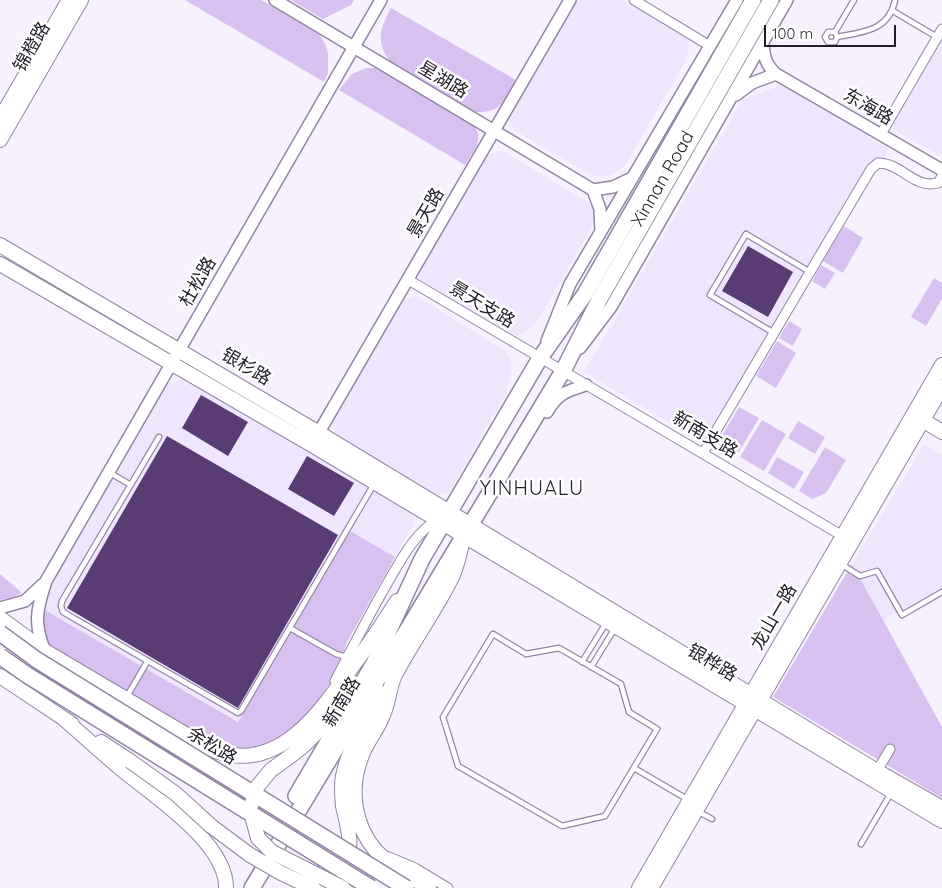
<!DOCTYPE html>
<meta charset="utf-8">
<style>
body{margin:0}
#map{position:relative;width:942px;height:888px;overflow:hidden;background:#f7f1fe;font-family:Quicksand,sans-serif}
canvas{display:block}
.scale{position:absolute;left:764px;top:25px;width:132px;height:22px;box-sizing:border-box;border:2px solid #231d28;border-top:0;padding-left:6px;font-size:15px;line-height:18px;white-space:nowrap;color:#231d28;-webkit-text-stroke:4px #fff;paint-order:stroke}
</style>
<div id="map">
<canvas width="942" height="888"></canvas>
<div class="scale">100 m</div>
</div>
<script>
const context = document.querySelector('canvas').getContext('2d');
context.lineJoin = 'round';
function fillPath(path, color) { context.fillStyle = color; context.fill(path, 'evenodd'); }
function trace(path, color, width, dash) { context.strokeStyle = color; context.lineWidth = width; context.lineCap = dash ? 'butt' : 'round'; context.setLineDash(dash || []); context.stroke(path); }
function drawText(font, color, halo, rows, align = 'center') {
  context.font = font + ' Quicksand,"Noto Sans SC",sans-serif'; context.lineWidth = 5; context.setLineDash([]); context.textBaseline = 'middle'; context.strokeStyle = halo; context.fillStyle = color; for (const [text, x, y, turn = 0] of rows) {
    context.save(); context.translate(x, y); context.rotate((+turn || 0) * Math.PI / 180); context.textAlign = isNaN(turn) ? turn : align; if (halo) context.strokeText(text, 0, 0); context.fillText(text, 0, 0); context.restore();
  }
}
fillPath(new Path2D(`
 M575,0H623L684,37L687,39L689,47L685,62L626,164L614,174L603,177L591,175L514,130L508,120V116Z
 M942,40V157L891,128Z
 M782,85L889,149L712,448L584,372L743,99Z
 M499,151L505,152L589,203L594,213L592,227L537,322L530,329L524,333L518,335L511,334L420,280L418,271L483,159L489,154Z
 M416,296L504,350L510,357L511,370L507,392L449,492L436,496L335,434L332,422L403,300Z
 M185,378L412,512L414,523L395,557L350,531L238,722L43,609L52,585L168,384Z
 M924,444L942,455V588L883,621L852,564Z`), '#efe5fc');
fillPath(new Path2D(`
 M185,0H261L319,34L325,44L328,53V73L324,82Z
 M291,0H354L351,5L323,19Z
 M391,8L516,80C505,100 502,113 476,112L391,62C375,43 380,28 391,8Z
 M366,68H376L472,123C486,139 474,150 465,165L339,90L352,74Z
 M844,226L863,238L843,273L823,261Z
 M821,265L835,273L825,289L812,281Z
 M934,278L942,283V299L926,326L911,317Z
 M789,321L802,329L793,346L779,338Z
 M777,341L796,353L776,388L756,376Z
 M739,407L759,418L737,455L717,444Z
 M762,420L786,434L764,471L740,457Z
 M798,421L825,437L815,454L788,438Z
 M825,447L846,460L826,493L812,499L799,491Z
 M777,457L804,472L794,489L768,473Z
 M350,531L395,557L347,642L337,671L316,707L286,737L251,750L220,749L54,650C42,638 43,625 43,609L238,722Z
 M852,564L942,727V798L773,697Z
 M0,574L22,593L10,598L0,600Z`), '#d8c1f1');
fillPath(new Path2D(`
 M748,246L793,272L768,317L722,291Z
 M201,395L248,422L228,456L182,428Z
 M167,436L338,535L238,708L67,608Z
 M307,456L354,483L334,516L288,489Z`), '#5a3c75');
const service = new Path2D(`
 M893,11L937,37
 M835,32L854,0
 M837,37L835,32H828L825,37L828,42H835L837,37C863,32 889,31 895,0
 M774,333L710,295L746,234L810,272
 M159,437L62,601L61,606L63,612L238,713L241,711L374,484
 M110,473L131,485
 M841,564L860,576L877,571L902,615L942,592
 M290,628L336,654L343,656L348,654
 M493,634L526,654L559,648L621,684L629,712L657,729L605,816L562,826L458,766L443,717Z
 M582,662L606,623
 M591,667L615,628
 M126,698L147,662
 M634,768L687,799
 M697,811L712,819
 M861,844L891,793`);
const minor = new Path2D(`
 M634,0L710,46
 M881,134L942,29
 M407,279L846,538
 M703,453L871,169L878,163C902,163 913,189 938,183L942,176
 M335,681C352,648 369,615 388,582C402,558 415,532 441,517
 M877,771L890,749
 M389,857L415,868L448,888`);
const tertiary = new Path2D(`
 M275,0L593,190
 M763,44C764,57 766,65 776,74L942,170
 M736,95L752,83L776,74
 M593,190L600,209L601,231
 M593,190L613,187L632,178
 M547,341L570,284L737,0
 M580,348L611,307L787,0
 M547,412C558,393 567,391 586,385
 M315,439L570,0
 M0,608L25,601L43,584
 M45,651C33,624 37,608 46,581L381,0`);
const secondary = new Path2D(`
 M0,119L69,0
 M0,140L81,0
 M0,245L319,433L877,771L942,808
 M0,264L312,445L942,821
 M916,416L942,432
 M0,618L45,651L202,744C207,747 213,751 219,752C278,771 318,715 347,674C365,650 381,626 397,601
 M0,676L72,724
 M64,719C85,737 104,755 125,772C157,798 227,844 226,888
 M101,742L130,761
 M271,770C281,763 292,755 302,747C323,729 338,706 351,682
 M285,874C303,876 320,877 337,867C358,853 347,826 343,806C342,796 341,786 343,776C349,745 369,719 384,693
 M429,888C412,878 390,865 376,851C353,824 349,787 362,755C367,741 378,729 383,715C389,702 389,687 395,675C412,642 436,610 452,577C457,567 459,555 462,544
 M639,888L942,365
 M651,888L942,387`);
const primary = new Path2D(`
 M296,796L374,663L422,559L540,358L585,294L753,0
 M252,888L563,371L599,300L771,0`);
trace(service, '#9385a2', 7);
trace(minor, '#9385a2', 11);
trace(tertiary, '#9385a2', 14);
trace(secondary, '#9385a2', 16);
trace(primary, '#9385a2', 18);
trace(service, '#fff', 4.5);
trace(minor, '#fff', 9);
trace(tertiary, '#fff', 11);
trace(secondary, '#fff', 14);
trace(primary, '#fff', 15);
const secondaryBridge = new Path2D(`
 M130,761L176,794L211,826L250,855L281,873L313,888
 M271,770L257,787L250,809L258,838L272,852L343,888`);
const trunkBridge = new Path2D(`
 M0,633L37,660L406,888
 M0,656L27,675L371,888`);
trace(secondaryBridge, '#9385a2', 16, []);
trace(trunkBridge, '#9385a2', 18, []);
trace(secondaryBridge, '#fff', 14);
trace(trunkBridge, '#fff', 15);
drawText('18px', '#231d28', '#fff', [
 ["锦橙路",32,47,-60],
 ["星湖路",443,80,31],
 ["东海路",868,107,30],
 ["Xinnan Road",663,179,-60],
 ["景天路",426,213,-60],
 ["杜松路",198,282,-60],
 ["景天支路",482,305,31],
 ["银杉路",246,367,31],
 ["新南支路",705,435,31],
 ["龙山一路",774,617,-60],
 ["银桦路",712,663,31],
 ["新南路",342,702,-59],
 ["余松路",212,746,32]
]);
context.letterSpacing = '1px';
drawText('20px', '#231d28', '#fff', [
 ["YINHUALU",532,489]
]);
context.letterSpacing = '0px';
</script>
